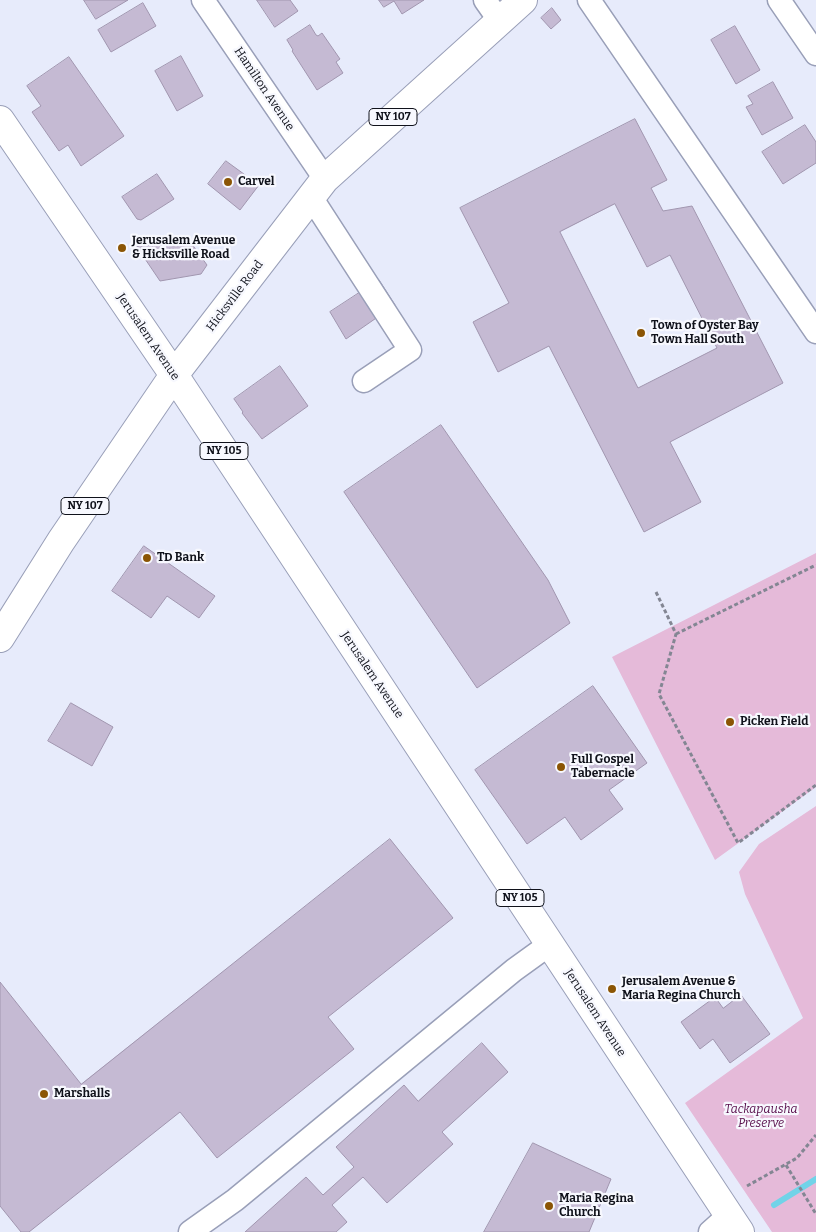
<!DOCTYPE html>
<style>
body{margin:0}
canvas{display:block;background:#e7ebfb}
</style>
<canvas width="816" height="1232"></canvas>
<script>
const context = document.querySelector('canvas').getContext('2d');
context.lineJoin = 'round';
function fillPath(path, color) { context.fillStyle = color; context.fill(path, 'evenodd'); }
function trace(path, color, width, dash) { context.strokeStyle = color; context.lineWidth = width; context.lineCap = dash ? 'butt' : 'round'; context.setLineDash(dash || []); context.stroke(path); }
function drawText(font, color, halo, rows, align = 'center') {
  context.font = font + ' Bitter,serif'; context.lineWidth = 4.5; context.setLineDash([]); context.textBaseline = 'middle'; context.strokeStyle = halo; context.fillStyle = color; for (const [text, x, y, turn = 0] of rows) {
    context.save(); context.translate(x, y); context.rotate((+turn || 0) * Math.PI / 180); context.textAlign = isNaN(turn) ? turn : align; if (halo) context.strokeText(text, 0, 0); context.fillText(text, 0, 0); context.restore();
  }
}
fillPath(new Path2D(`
 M816,553V787L715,860L612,657Z
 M816,806V1232H772L685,1103L803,1018L745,894L739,872L759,844Z`), '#e5bad9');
trace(new Path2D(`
 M774,1205L816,1179`), '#71d3e8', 6);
const building = new Path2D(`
 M84,0H128L96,19Z
 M257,0H290L298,11L275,27Z
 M379,0H424L402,14L394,1L384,7Z
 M143,3L156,26L111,52L98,30Z
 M552,8L561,20L551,29L541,18Z
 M310,25L316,35L318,36L322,33L340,59L336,62L343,73L317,90L292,51L293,50L287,40Z
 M735,26L760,70L736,84L711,40Z
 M181,56L203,96L177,111L155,71Z
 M69,57L124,136L81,166L68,145L59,151L32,112L41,106L27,86Z
 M773,82L793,118L762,135L746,107L753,104L748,96Z
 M635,119L667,180L651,188L663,211L692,206L783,383L670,442L701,502L644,532L549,346L498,372L473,322L509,303L460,208ZM615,204L647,267L670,255L717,348L638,388L560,232Z
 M805,125L816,142V163L783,184L762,152Z
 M226,161L259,185L240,210L208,184Z
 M157,174L174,199L141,220L137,219L122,197Z
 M189,240L207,265L201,274L160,281L137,247Z
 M379,280L395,305L346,339L330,312Z
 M280,366L308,406L262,439L242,413L243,412L234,399Z
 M441,425L548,580L570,623L477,688L344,492Z
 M144,546L215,596L199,618L167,596L151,618L112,591Z
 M593,686L647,763L609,790L623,809L581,840L565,817L527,844L475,770Z
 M71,703L113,727L92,766L48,741Z
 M390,839L453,918L328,1017L354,1049L217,1158L180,1112L29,1232H21L0,1206V982L81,1084Z
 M741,995L770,1034L730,1063L713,1039L700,1049L681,1022L715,997L723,1008Z
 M482,1043L508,1072L442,1132L453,1144L387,1203L363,1177L332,1205L347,1222L336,1232H245L306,1177L323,1195L354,1167L336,1147L404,1085L418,1101Z
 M533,1143L611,1179L589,1232H484Z`);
fillPath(building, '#c5bad3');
trace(building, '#a196af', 1);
const minor = new Path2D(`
 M203,0L325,179
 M485,0L499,20
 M589,0L816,332
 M779,0L816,54
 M311,197L410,350L364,381
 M190,1232L235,1200L514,970L550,944
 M710,1232L729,1215`);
const major = new Path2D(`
 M0,120L174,375L740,1232
 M0,638L61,541L174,375L325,179L523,0`);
trace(minor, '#999fb8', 25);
trace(major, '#999fb8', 30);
trace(new Path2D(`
 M656,592L676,634L659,694L738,843L816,785
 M676,634L816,565
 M786,1165L816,1214
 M747,1186L797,1158L816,1135`), '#838693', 3, [4, 2.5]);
trace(minor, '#fff', 22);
trace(major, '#fff', 28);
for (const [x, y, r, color] of [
 [228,182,5,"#8b5505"],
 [122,248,5,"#8b5505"],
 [641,333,5,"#8b5505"],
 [147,558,5,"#8b5505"],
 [730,722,5,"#8b5505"],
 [561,767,5,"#8b5505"],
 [612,989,5,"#8b5505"],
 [44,1094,5,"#8b5505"],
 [549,1206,5,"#8b5505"]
]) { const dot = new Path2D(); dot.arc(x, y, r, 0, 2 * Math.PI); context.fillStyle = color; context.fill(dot); trace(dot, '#f7f8fe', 2); }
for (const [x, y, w] of [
 [393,117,48],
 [224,451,48],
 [85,506,48],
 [520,898,48]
]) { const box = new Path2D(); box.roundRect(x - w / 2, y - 8.5, w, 17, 4); context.fillStyle = '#f7f8fe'; context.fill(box); trace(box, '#10121b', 1); }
drawText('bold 11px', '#10121b', null, [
 ["NY 107",393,117],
 ["NY 105",224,451],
 ["NY 107",85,506],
 ["NY 105",520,898]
]);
drawText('12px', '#10121b', '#f7f8fe', [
 ["Hamilton Avenue",264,89,56],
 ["Hicksville Road",235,296,-53],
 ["Jerusalem Avenue",148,337,56],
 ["Jerusalem Avenue",372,675,56],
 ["Jerusalem Avenue",595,1013,57]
]);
drawText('bold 12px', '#10121b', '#f7f8fe', [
 ["Carvel",238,182],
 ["Jerusalem Avenue",132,241],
 ["& Hicksville Road",132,255],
 ["Town of Oyster Bay",651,326],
 ["Town Hall South",651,340],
 ["TD Bank",157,558],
 ["Picken Field",740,722],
 ["Full Gospel",571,760],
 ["Tabernacle",571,774],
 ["Jerusalem Avenue &",622,982],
 ["Maria Regina Church",622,996],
 ["Marshalls",54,1094],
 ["Maria Regina",559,1199],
 ["Church",559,1213]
], 'left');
drawText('italic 12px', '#570c4a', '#f7f8fe', [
 ["Tackapausha",761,1110],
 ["Preserve",761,1124]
]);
</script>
